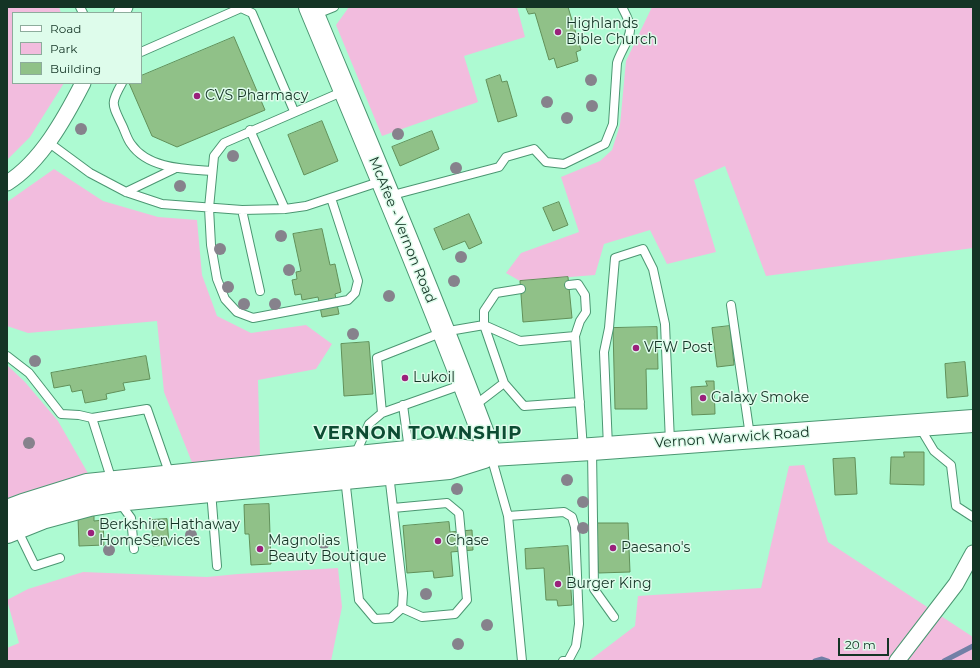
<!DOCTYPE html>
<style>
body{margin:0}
#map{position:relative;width:980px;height:668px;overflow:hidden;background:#adfad2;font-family:Montserrat,sans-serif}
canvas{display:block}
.frame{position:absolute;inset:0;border:8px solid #143425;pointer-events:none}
.legend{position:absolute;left:12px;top:12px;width:130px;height:72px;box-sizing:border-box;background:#defceb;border:1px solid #8dac9c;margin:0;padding:5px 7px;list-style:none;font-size:12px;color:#143425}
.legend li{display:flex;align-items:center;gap:8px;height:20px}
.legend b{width:20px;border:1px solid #8dac9c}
.scale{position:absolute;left:838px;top:638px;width:51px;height:18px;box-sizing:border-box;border:2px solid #143425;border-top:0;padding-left:5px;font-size:12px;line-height:14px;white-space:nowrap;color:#143425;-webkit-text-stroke:3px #defceb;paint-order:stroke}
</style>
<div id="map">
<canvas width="980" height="668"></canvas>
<div class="frame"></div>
<ul class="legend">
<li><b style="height:5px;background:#fff"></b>Road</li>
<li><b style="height:11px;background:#f2bcde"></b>Park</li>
<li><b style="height:11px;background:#90c188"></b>Building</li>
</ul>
<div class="scale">20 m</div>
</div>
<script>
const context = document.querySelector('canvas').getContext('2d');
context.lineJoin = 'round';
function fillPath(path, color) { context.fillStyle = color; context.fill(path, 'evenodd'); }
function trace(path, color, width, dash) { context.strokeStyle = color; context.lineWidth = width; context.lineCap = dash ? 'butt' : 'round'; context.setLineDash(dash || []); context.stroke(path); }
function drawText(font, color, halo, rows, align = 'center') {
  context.font = font + ' Montserrat,sans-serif'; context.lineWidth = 3; context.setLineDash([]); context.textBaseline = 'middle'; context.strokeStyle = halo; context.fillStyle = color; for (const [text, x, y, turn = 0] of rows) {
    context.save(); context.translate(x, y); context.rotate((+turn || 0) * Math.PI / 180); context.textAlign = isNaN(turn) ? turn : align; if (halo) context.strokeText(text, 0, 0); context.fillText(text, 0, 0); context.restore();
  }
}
fillPath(new Path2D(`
 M7,7H59L61,13H13V83H64L30,137L7,160Z
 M349,7H517L525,37L464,56L478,102L382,136L336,25Z
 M652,7H973V248L766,276L725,166L694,180L716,252L667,264L650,230L604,244L595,275L520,281L506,273L521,253L579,232L561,177L600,161L612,150L620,125L626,61Z
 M54,169L103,201L158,217L197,220L202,275L217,316L251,333L306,325L332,344L316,369L258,380L260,458L193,465L164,392L157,321L28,333L7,326V202Z
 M7,365L25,382L58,421L89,475L7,503Z
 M804,465L828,542L973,637V661H589L635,626L638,596L761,588L789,466Z
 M338,568L342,607L331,661H7V648L19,643L7,600L28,589L83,572L207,577L238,574Z`), '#f2bcde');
trace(new Path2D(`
 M815,661L822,659L828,661
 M944,661L973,646`), '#7280a6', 5);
const building = new Path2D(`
 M526,7H568L581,50L576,52L578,61L557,68L554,58L549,60L535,13L529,14Z
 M234,37L265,110L177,147L152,136L129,83H141V76Z
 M500,75L502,82L507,81L517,116L498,122L486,80Z
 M322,121L338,161L304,175L288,135Z
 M432,131L439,149L400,166L392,147Z
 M559,202L568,225L553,231L543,208Z
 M469,214L482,243L469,249L465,241L443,250L434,229Z
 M322,229L330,265L335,264L341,292L335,294L339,314L322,317L318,297L302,300L301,294L295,295L292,280L297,279L296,272L301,271L293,234Z
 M568,277L572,318L523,322L520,281Z
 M730,326L734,365L717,367L712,328Z
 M657,327L658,369H646L647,409H615L613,328Z
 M369,342L373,394L344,396L341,344Z
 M146,356L150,379L123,383L125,390L106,394L107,399L85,403L82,390L72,392L70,385L54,388L51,373Z
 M965,362L968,396L947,398L945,364Z
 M706,381H714L715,414L692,415L691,387L707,386Z
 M904,452H924V485L890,484L891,457H904Z
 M855,458L857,494L835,495L833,459Z
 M269,504L271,564L251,565L249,534H245L244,505Z
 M94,516V521L103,520L104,545L79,546L78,517Z
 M167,519L169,545L153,546L151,520Z
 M449,522L450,532L472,530L473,550L451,552L453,576L434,578L433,571L407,573L403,526Z
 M597,523H628L630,572L599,573Z
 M568,546L572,605L558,606L557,600H546L544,568L526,569L525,549Z`);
fillPath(building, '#90c188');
trace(building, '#619059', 1);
const lane = new Path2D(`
 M80,7L83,13
 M314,15L334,7
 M141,52L241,8L252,13L294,111
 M122,83C110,104 112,104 122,125C125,131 127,139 131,144C148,169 185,169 212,171
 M250,130L285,209
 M48,142L90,173L126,192L162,204L242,210L285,209L306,206L382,181
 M126,192L174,169
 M389,196L499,167L506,157L534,149L546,162L564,164L605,144L613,124L617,63C620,52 631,38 630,28C630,21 625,13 622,7
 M331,198L358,281L355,293L348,300L253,318L237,312L225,299L217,279L211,245L209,208L214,156L224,143L344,91
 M242,210L260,291
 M569,285L578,284L585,295L586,312L580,321L575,336
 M521,289L496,293L484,311V325L504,383L524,406L580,402
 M731,305L750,436
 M7,356L29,373L61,414L79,415L92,418L147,409L170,475
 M403,405L409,450
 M474,406L504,383
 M382,413L377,358L443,332L484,325L520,341L575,336L583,449
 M92,418L112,481
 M919,426L934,451L951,465L956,506L973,517
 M608,447L604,352L609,328L615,258L643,249L653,269L665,324L670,442
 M592,450L594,589L614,617
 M355,455L369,424L382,413L464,384
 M491,456L508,516L522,661
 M345,478L359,600L375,619L391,618L402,608L403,593L389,474
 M211,491L217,566
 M120,503L131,518L134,549
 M393,508L447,503L459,513L467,600L455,614L422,617L402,608
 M508,516L564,512L572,517L575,527L579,624L576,646L568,661H563
 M17,529L35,566L60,558`);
const street = new Path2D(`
 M121,13L125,7
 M7,183C41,162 65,118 83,83
 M897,661L956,584L973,553`);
const secondary = new Path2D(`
 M310,7C372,156 435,304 491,455
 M7,511L23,505L87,485L446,448L491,455L592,449L973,421
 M7,532L42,518L90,505L127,499L449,468L484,457`);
trace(lane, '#4b9772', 10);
trace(street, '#4b9772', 17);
trace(secondary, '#4b9772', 24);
trace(lane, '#fff', 8);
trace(street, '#fff', 15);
trace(secondary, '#fff', 22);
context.fillStyle = '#86828c';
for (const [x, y] of [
 [591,80],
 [547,102],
 [592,106],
 [567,118],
 [81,129],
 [398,134],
 [233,156],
 [456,168],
 [180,186],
 [281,236],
 [220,249],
 [461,257],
 [289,270],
 [454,281],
 [228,287],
 [389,296],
 [244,304],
 [275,304],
 [353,334],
 [35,361],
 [29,443],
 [567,480],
 [457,489],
 [583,502],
 [583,528],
 [191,535],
 [324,543],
 [109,550],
 [426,594],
 [487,625],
 [458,644]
]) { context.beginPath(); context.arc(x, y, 6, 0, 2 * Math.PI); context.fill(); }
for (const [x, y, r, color] of [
 [558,32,4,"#9a227b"],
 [197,96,4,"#9a227b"],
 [636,348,4,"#9a227b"],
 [405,378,4,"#9a227b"],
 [703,398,4,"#9a227b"],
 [91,533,4,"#9a227b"],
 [438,541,4,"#9a227b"],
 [613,548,4,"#9a227b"],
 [260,549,4,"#9a227b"],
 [558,584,4,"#9a227b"]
]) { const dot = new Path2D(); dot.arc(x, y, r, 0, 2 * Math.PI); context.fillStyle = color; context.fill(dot); trace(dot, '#defceb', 1.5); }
drawText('14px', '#143425', '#defceb', [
 ["Highlands",566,24],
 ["Bible Church",566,40],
 ["CVS Pharmacy",205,96],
 ["VFW Post",644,348],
 ["Lukoil",413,378],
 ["Galaxy Smoke",711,398],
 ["Berkshire Hathaway",99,525],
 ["HomeServices",99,541],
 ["Magnolias",268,541],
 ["Beauty Boutique",268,557],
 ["Chase",446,541],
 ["Paesano's",621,548],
 ["Burger King",566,584]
], 'left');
drawText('14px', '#143425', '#defceb', [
 ["McAfee - Vernon Road",402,230,68],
 ["Vernon Warwick Road",732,438,-4]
]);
context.letterSpacing = '1px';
drawText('bold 18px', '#0d4c33', '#defceb', [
 ["VERNON TOWNSHIP",418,434]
]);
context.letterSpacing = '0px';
</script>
